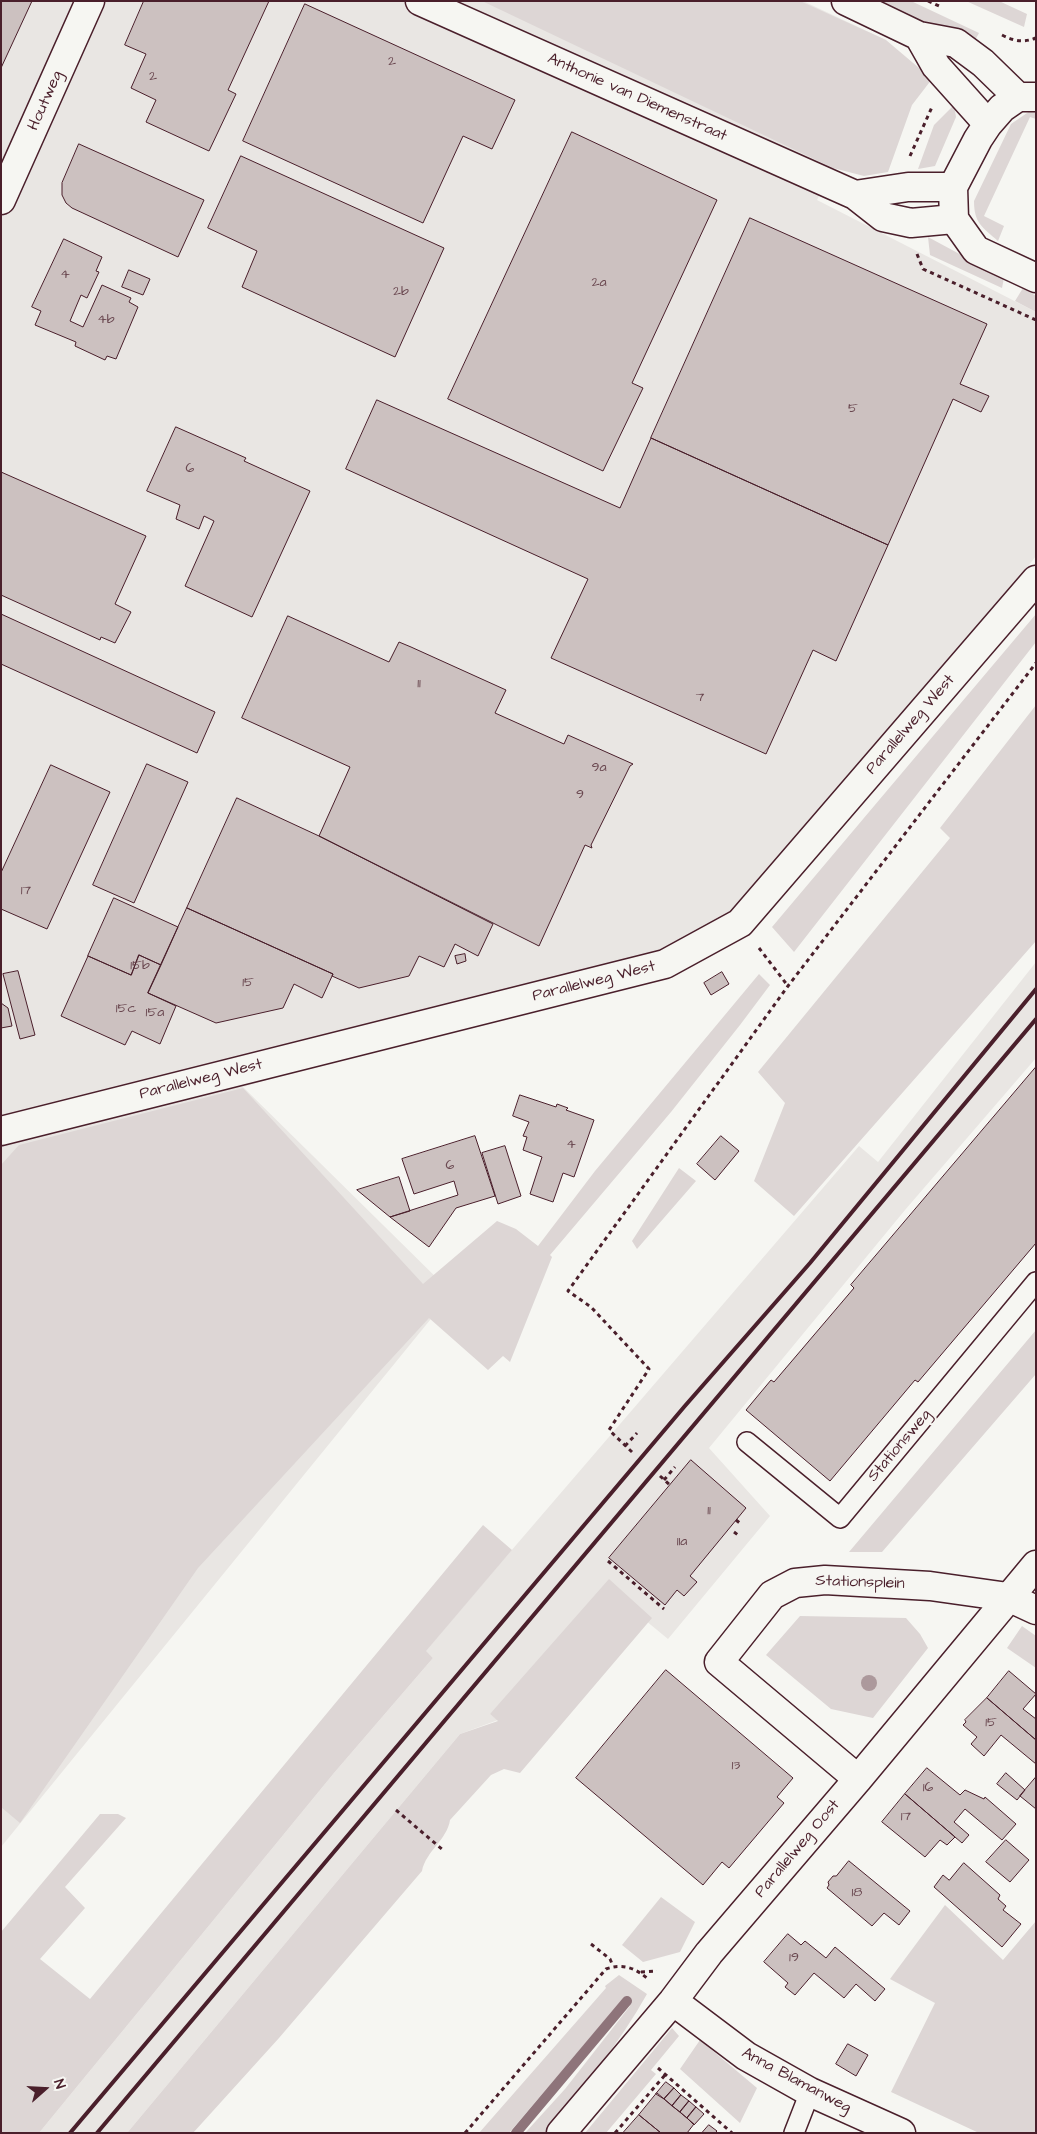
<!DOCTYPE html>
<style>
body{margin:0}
#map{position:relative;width:1037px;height:2134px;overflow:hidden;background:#f6f6f2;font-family:"Architects Daughter",sans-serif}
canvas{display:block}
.frame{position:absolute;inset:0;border:2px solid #4a1f2b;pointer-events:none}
.north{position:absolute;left:20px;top:2064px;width:50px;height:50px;-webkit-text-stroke:4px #f6f6f2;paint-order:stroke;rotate:71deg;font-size:14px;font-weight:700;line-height:20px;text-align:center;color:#4a1f2b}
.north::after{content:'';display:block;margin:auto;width:18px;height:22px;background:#4a1f2b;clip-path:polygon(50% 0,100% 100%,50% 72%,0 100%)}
</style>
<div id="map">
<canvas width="1037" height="2134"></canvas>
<div class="frame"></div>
<div class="north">N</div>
</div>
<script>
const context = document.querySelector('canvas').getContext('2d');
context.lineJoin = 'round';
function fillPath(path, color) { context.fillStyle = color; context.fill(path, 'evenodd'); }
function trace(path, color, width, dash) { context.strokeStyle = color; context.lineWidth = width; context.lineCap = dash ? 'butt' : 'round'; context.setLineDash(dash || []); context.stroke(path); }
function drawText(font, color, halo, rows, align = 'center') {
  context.font = font + ' "Architects Daughter",sans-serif'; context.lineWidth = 4; context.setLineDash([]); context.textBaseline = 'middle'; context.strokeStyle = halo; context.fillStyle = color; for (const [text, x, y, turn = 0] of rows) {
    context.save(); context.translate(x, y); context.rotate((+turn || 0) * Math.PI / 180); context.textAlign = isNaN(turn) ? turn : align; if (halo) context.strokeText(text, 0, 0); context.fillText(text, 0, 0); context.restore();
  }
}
fillPath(new Path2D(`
 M1,1H803L886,40L833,168L817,200L1036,312V556L736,940L243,1087L452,1293L1,1847Z
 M1036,962V1058L905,1210L709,1448L770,1516L668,1639L634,1611L490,1714L498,1720L460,1734L127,2133H39L334,1773L433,1658L425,1651L859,1146L878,1162Z`), '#e9e6e3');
fillPath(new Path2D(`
 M482,1H800L886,40L932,79L912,105L888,172L864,176L833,168Z
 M876,1H911L979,33L973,44Z
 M966,1H999L1027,14L1024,27Z
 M954,105L956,117L935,166L918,169L934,125Z
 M1030,111H1036V119L1030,117L984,216L1004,226L998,241C982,227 974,223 974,201L1011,124Z
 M928,237L1004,278L1002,288L930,255Z
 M1023,288L1036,296V312L1015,301Z
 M1036,614V642L794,952L772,927Z
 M1036,705V941L794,1216L754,1181L785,1103L758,1072L950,838L940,828Z
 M759,974L770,985L740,1025L671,1112L550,1255L552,1257L510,1362L503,1356L488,1370L429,1318L198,1568L20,1823L1,1807V1165L19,1145L243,1088L423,1284L497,1221L516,1229L538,1246L595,1171Z
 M679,1168L696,1181L637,1249L632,1241Z
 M1036,1330V1374L882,1552H849Z
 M483,1525L512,1550L426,1651L433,1658L334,1773L39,2133H1V1932L100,1814H118L126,1818L65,1887L85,1908L40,1959L90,1999Z
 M609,1579L652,1618L520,1773L504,1769L491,1775L450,1820C447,1840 426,1851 422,1871L279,2038L193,2133H127L460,1734L498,1721L490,1714Z
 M800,1616L906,1618L920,1634L928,1648L873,1718L831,1709L766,1655Z
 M1022,1626L1036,1636V1668L1007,1648Z
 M661,1897L695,1922L680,1952L643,1962L622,1945Z
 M945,1905L1003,1960L1036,1921V2133H979L891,2092L935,2003L890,1979Z
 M619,1975L647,1994C619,2044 583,2088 546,2133H525L565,2089L630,2006L631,2000L627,1997L623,1999L509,2133H479L606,1988L605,1986Z
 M672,2028L679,2036L651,2070L656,2074L606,2133H585Z
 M700,2040L757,2088L740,2123L680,2069Z`), '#ddd6d5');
trace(new Path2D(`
 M516,2133L627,2001`), '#8e747a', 10);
const building = new Path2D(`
 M1,1H32L1,68Z
 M144,1H269L228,90L236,94L209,151L146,122L156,100L131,88L146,54L125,45Z
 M305,4L515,100L492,149L463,136L423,223L243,141Z
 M572,132L717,200L632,383L643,388L603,471L448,399Z
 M79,144L204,200L178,257L72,208L66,203L62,195V183Z
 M241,156L444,248L395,357L242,287L257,251L208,228Z
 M750,218L987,324L960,384L989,396L981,412L953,399L888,545L651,438Z
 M64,239L102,257L96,271L99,272L87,298L81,295L70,321L83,327L102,285L131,298L129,302L138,307L116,359L107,356L105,360L75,346L76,342L35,325L41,311L32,307Z
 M129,270L150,279L143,295L122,287Z
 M377,400L620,508L651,438L888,545L836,661L813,650L766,754L551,658L588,579L346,469Z
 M176,427L246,458L244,461L310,491L252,617L185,586L214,521L204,516L199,529L176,519L180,505L147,491Z
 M1,472L146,536L115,604L131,612L115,643L101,637L100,640L1,595Z
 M1,614L215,712L197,753L1,664Z
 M288,616L389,662L399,642L411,647L506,690L495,713L564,744L568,735L633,764L630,766L591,845L592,848L585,845L539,946L319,836L350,767L242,718Z
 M147,764L188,782L134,903L93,885Z
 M51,765L110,792L47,929L1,909V873Z
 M237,798L319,836L493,924L478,956L455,944L444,967L419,956L409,976L359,988L332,976L333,974L187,908Z
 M114,898L178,927L161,965L139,955L131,975L88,956Z
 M187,908L333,974L322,998L294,984L283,1008L216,1023L148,993Z
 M465,954L466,961L457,964L455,956Z
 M139,955L161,965L148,993L176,1006L160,1044L132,1031L125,1045L61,1016L88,956L131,975Z
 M18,971L35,1035L20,1039L3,974Z
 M722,972L729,984L711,995L704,983Z
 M1,1003L8,1008L12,1026L1,1028Z
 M1036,1067V1243L918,1382L915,1380L830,1481L746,1410L771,1380L774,1382L854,1288L851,1285Z
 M520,1095L556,1107L557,1104L568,1108L566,1110L594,1120L574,1177L563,1173L553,1202L530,1194L542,1157L523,1150L527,1137L523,1136L529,1122L513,1116Z
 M475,1136L495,1196L456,1208L429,1247L390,1217L458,1195L454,1181L414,1194L402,1159Z
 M721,1136L739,1151L715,1180L697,1164Z
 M505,1146L521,1196L498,1204L482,1153Z
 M399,1177L410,1211L390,1217L357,1190Z
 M691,1460L746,1508L690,1576L697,1582L684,1596L677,1590L665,1605L609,1558Z
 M666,1670L793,1778L777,1797L784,1803L729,1868L722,1862L703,1885L576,1778Z
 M1009,1671L1036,1694L1023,1709L1036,1719V1740L987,1698Z
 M987,1698L1036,1740V1764L1001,1735L984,1756L971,1744L977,1737L963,1725L966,1722L965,1720Z
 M927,1768L960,1795L965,1790L984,1799L985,1797L1016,1824L1002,1840L965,1809L954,1822L969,1835L962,1843L905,1794Z
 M1006,1773L1025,1790L1017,1800L997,1784Z
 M1036,1777V1809L1020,1796Z
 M905,1794L955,1837L947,1845L940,1840L925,1857L882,1822Z
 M1006,1840L1029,1860L1010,1882L986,1862Z
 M849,1861L910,1911L899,1925L884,1913L872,1926L827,1888L829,1885L828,1882L833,1876H836Z
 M964,1863L1000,1895L998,1899L1006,1906L1003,1910L1021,1924L1002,1947L934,1887L943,1875L949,1880Z
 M788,1934L801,1945L805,1941L826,1958L835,1947L885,1989L875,2001L856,1984L844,1998L814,1973L795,1995L785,1987L788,1983L764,1962Z
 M848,2044L868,2055L856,2076L836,2064Z
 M666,2082L674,2088L664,2099L656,2094Z
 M674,2088L681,2095L672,2106L664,2099Z
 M657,2093L694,2124L687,2133H661L639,2115Z
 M681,2095L689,2101L680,2112L672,2106Z
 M689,2101L696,2107L687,2118L680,2112Z
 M696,2107L704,2114L694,2125L687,2118Z
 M639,2115L661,2133H623Z
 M709,2125L717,2131L715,2133H702Z`);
fillPath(building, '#ccc1c0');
trace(building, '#4a1f2b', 1);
const service = new Path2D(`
 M747,1442L840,1518L1036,1282
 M794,2133L810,2092`);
const minor = new Path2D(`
 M420,1L855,195L883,217L911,223L954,219
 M855,195L908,187H953
 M1,200L90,1
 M858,1779L719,1662L772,1595L795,1583L825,1580L930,1586L1008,1597L1036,1610
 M673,2001L746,2056L810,2092L901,2133
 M561,2133L673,2001L709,1953L858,1779L1036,1565`);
const tertiary = new Path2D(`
 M846,1L919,36L956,43L983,63L1018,97H1036
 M919,36L936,66L988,124
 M1018,97L1002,108L988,124L978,139L953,187L954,219L976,250L1036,278
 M1,1131L665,964L740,923L1036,580`);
trace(service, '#4a1f2b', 22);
trace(minor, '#4a1f2b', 31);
trace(tertiary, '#4a1f2b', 31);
trace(new Path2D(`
 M928,1L939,6
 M1002,35C1014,41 1023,43 1036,38
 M910,156L932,107
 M917,254L923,269L1036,320
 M759,948L788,986
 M625,1446L637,1433
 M632,1452L609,1430L649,1369L591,1307L568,1291L788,986L1036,663
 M660,1476L670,1485
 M664,1480L675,1467
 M736,1520L741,1524
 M734,1532L738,1535
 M608,1561L664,1609
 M396,1810L443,1850
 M591,1944L610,1959L613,1966
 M641,1972L657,1971
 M658,2068L732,2133
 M465,2133L606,1969C623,1963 636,1968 649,1980
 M615,2133L665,2075`), '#4a1f2b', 3, [4, 4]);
trace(service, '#f6f6f2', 19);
trace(minor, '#f6f6f2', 28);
trace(tertiary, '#f6f6f2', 28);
trace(new Path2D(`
 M70,2133L684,1407L810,1263L1036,989
 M97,2133L1036,1019`), '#4a1f2b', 4);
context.fillStyle = '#ac999c';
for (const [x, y] of [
 [869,1683]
]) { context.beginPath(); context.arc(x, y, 8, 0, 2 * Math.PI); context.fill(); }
drawText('14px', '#6a4850', null, [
 ["2",392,62],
 ["2",153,77],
 ["4",65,275],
 ["2a",599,283],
 ["2b",401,292],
 ["4b",106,320],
 ["5",853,409],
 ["6",190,469],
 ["11",419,684],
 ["7",700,698],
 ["9a",599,768],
 ["9",580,795],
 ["17",26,891],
 ["15b",140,966],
 ["15",248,983],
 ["15c",126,1009],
 ["15a",155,1013],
 ["4",571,1145],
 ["6",450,1166],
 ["11",709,1511],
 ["11a",682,1542],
 ["15",991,1723],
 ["13",736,1766],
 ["16",928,1788],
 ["17",906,1817],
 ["18",857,1893],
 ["19",794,1958]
]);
drawText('16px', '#4a1f2b', '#f6f6f2', [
 ["Anthonie van Diemenstraat",637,98,24],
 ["Houtweg",46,101,-66],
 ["Parallelweg West",911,725,-49],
 ["Parallelweg West",594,982,-14],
 ["Parallelweg West",201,1080,-14],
 ["Stationsweg",900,1446,-50],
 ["Stationsplein",860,1583,2],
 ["Parallelweg Oost",798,1849,-50],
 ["Anna Blamanweg",796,2081,28]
]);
</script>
